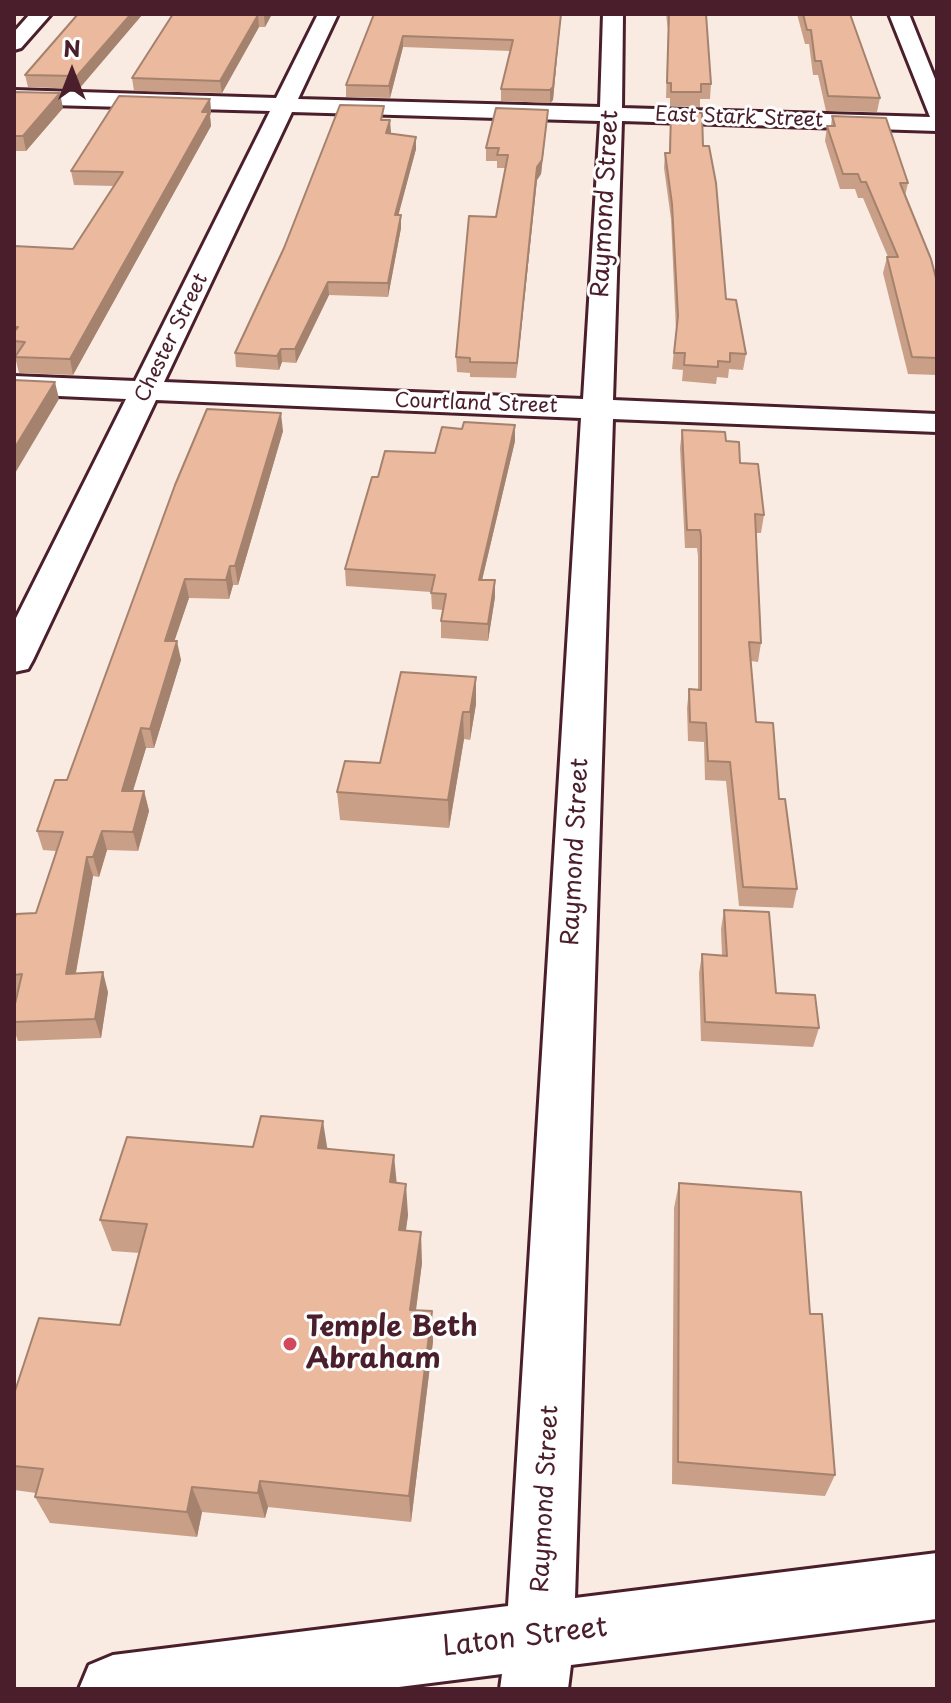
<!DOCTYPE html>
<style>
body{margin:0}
#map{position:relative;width:951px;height:1703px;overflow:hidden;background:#f9eae2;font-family:"Playpen Sans",sans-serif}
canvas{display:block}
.frame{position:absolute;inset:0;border:16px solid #4a1f2b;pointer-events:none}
.north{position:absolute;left:32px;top:32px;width:80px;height:80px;-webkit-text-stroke:6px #fff;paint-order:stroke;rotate:0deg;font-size:22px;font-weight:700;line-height:32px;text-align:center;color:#4a1f2b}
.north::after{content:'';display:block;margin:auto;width:28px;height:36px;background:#4a1f2b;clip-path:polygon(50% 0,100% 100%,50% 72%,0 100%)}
</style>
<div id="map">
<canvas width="951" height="1703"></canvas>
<div class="frame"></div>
<div class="north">N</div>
</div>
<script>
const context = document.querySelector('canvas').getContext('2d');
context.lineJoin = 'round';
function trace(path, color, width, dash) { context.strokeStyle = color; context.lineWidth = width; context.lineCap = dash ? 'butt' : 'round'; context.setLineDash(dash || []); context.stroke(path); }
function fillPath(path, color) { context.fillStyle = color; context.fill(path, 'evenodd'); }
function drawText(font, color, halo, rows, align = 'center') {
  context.font = font + ' "Playpen Sans",sans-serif'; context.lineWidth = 6; context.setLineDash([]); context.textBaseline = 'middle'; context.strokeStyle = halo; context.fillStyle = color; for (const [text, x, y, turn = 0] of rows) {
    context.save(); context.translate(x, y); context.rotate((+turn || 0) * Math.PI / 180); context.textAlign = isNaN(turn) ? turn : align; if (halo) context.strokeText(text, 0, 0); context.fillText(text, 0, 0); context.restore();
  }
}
const minor = new Path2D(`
 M30,14H51L21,48L14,50V32Z
 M318,14H338L298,99L600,107L603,14H623L622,108L930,117L889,14H909L937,84V131L622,121L613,400L937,414V432L613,419L575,1598L937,1553V1619L571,1665L568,1689H500L502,1674L383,1689H79L89,1665L113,1655L508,1606L581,418L156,400L33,660L28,669L14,672V622L126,399L14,394V376L135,381L270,111L14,104V90L276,98ZM292,112L600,121L583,399L164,382Z`);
trace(minor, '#4a1f2b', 6);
fillPath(minor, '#fff');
fillPath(new Path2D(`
 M78,14L79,89L28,87L25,75Z
 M171,14H272L265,27H259L222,93L134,91L132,78L172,15Z
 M374,14H561L553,100L550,103L501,101V89L510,51L403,47L390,98L346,97V85Z
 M666,14H706L711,84L710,99H700V107L670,106V98H666L668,30Z
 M797,14H850L880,98L877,112L826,111L818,75H813L809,44H805Z
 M14,92L63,108L26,151H14Z
 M210,99L211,112L210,116L211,126L73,375L19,373L15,357H14V246L73,249L114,186L74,185L71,171Z
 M671,112L703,146L726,299L746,354L743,370L729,369L728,378L717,377L716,384L682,381L683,370L672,369L676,331L671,219L664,168L665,153H669Z
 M832,116L908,183L905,196L937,282V375L908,374L883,273L887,257H888L863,198H858L855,189H840L825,141L827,126H831Z
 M385,118L384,120L391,132L390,134L416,149L398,215H401V228L388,297L329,295L296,363L282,362L279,370L236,367L235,353Z
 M547,122L541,174L537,180L516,378L470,377V373L457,372L456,357L496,217L506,168H497V161H486V148Z
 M515,425V441L482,580H495V597L488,641L441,638V621L443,610L432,609L431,592L346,586L345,569L378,477L435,453L462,429Z
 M682,430L726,441L740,463L764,515L761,533H756L761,643L758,662L751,661L756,722L779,799L797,889L793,908L739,906L726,781L705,780L704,742L688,741L687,708L689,689L698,690V556L697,548H685L680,448Z
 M283,431L238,585H233L229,599L189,598L174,641L181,660L154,748H146L133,791H144L149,811L138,851L107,850L99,877L93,876L76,973L108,992L101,1038L18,1041L14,1030V1008L17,994H14V921L36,913L56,851L43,850L37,831L67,780L175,485Z
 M476,704L470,740L464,739L449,828L340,820L337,792L380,763Z
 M724,910L776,993L819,1028L813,1047L701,1041L699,973L702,954L722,955L721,929Z
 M253,1147L327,1149L396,1183L408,1215L406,1231L422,1263L416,1310L433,1341L411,1522L268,1507L265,1518L202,1512L197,1537L50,1523L35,1497L36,1493L14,1490V1394L120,1325L140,1253L112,1251L100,1220Z
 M679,1183L810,1314L835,1475L825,1496L672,1484L674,1208Z`), '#ca9f87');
fillPath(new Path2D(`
 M131,14H143L79,89L77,76Z
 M265,14H272L265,27L264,15Z
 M561,14L553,100L550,103V90Z
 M258,15L259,27L222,93L220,81Z
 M403,36V47L390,98L389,86Z
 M60,93L63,108L26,151L23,136Z
 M210,99L211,112L210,116L211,126L73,375L70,359Z
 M548,110L541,174L537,180L516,378L517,363L537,167Z
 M390,120L391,132L386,145V133Z
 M416,137V149L395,228V215Z
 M401,215V228L388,297V283Z
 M328,282L329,295L296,363L295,349Z
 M281,349L282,362L279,370L277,356Z
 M55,382L59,399L14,475V449Z
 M281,413L283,431L238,585L235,566Z
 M515,425V441L478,597L479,580Z
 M230,566L233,585L229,599L226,580Z
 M185,579L189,598L168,660L165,641Z
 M495,580V597L488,641V624Z
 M177,641L181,660L154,748L150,729Z
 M476,677V704L470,740V712Z
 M463,712L464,739L449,828L448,800Z
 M141,728L146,748L127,810L122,791Z
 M144,791L149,811L138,851L133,832Z
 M102,831L107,850L99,877L93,857Z
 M87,857L93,876L72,993L66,974Z
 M103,972L108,992L101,1038L95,1019Z
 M323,1121L328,1153L318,1148Z
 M394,1155L397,1186L390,1182Z
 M406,1184L408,1215L401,1261L399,1230Z
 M421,1232L422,1263L412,1339L410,1310Z
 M432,1311L433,1341L411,1522L409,1496Z
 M260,1481L268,1507L265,1518L258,1493Z
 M192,1487L202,1512L197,1537L187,1512Z`), '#a4826e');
const building = new Path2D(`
 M78,14H131L77,76L25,75Z
 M173,14H265L258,15L220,81L132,78Z
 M374,14H561L553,87L550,90L501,89L513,40L403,36L389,86L346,85Z
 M669,14H706L711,84H701V92H671V83H667Z
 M803,14H850L880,98L828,96L821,61H815L811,30H807Z
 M14,92L60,93L23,136H14Z
 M119,96L210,99L202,112H209L70,359L15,357L25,342L14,341V332L18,327H14V246L73,249L123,172L71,171Z
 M340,105L384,106L381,120H390L386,133L416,137L395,215H401L388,283L328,282L295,349H281L277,356L235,353L284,248Z
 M496,108L548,110L542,160L537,167L517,363L470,362V358L456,357L469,216L496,217L508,155H497L499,148H486Z
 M671,112L702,113L703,146H709L716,183L726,299L736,300L746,354L730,353V362L718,361V367L684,365L685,353H674L678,316L672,204L665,153H670Z
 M832,116L886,118L908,183H900L931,259L937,282V358L912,357L887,257H898L866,182H861L858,174H843L827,126H835Z
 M14,380L55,382L14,449Z
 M207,409L281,413L235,566H230L226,580L185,579L165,641H177L150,729L141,728L122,791H144L133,832L102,831L93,857H87L66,974L103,972L95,1019L14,1022V1008L22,974L14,975V921L16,914L36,913L63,832L37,831L55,780H67L175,485Z
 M464,422L515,425L479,580H495L488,624L441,621L446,594L431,593L435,575L345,569L372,477H378L385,451L435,453L442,427L462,429Z
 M682,430L725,432L726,441L739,442L740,463L758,464L764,515L755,514L761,643L749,642L756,722L773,723L779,799H785L797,889L743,887L730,762L708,761L706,723L690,722L689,689L701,690V537L700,530H687Z
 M401,672L476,677L470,712H463L448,800L337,792L345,761L380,763Z
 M724,910L769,912L776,993L815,995L819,1028L705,1022L702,954L727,956Z
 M261,1116L323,1121L318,1148L394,1155L390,1182L406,1184L399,1230L421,1232L410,1310L432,1311L409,1496L260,1481L258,1493L192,1487L187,1512L35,1497L43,1469L14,1466V1394L39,1318L120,1325L147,1224L100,1220L127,1137L253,1147Z
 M679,1183L801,1192L810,1314H822L835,1475L678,1462Z`);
fillPath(building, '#ebb99d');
trace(building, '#a4826e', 2);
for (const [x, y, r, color] of [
 [290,1344,8,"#d1495b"]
]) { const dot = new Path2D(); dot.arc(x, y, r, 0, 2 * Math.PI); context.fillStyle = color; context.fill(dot); trace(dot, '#fff', 3); }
drawText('20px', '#4a1f2b', '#fff', [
 ["East Stark Street",739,118,2],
 ["Chester Street",172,338,-64],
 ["Courtland Street",476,404,2]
]);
drawText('24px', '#4a1f2b', '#fff', [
 ["Raymond Street",606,204,-87],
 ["Raymond Street",576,852,-87],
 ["Raymond Street",546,1499,-87]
]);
drawText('bold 28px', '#4a1f2b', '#fff', [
 ["Temple Beth",306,1328],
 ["Abraham",306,1360]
], 'left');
drawText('28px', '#4a1f2b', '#fff', [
 ["Laton Street",525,1638,-7]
]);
</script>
